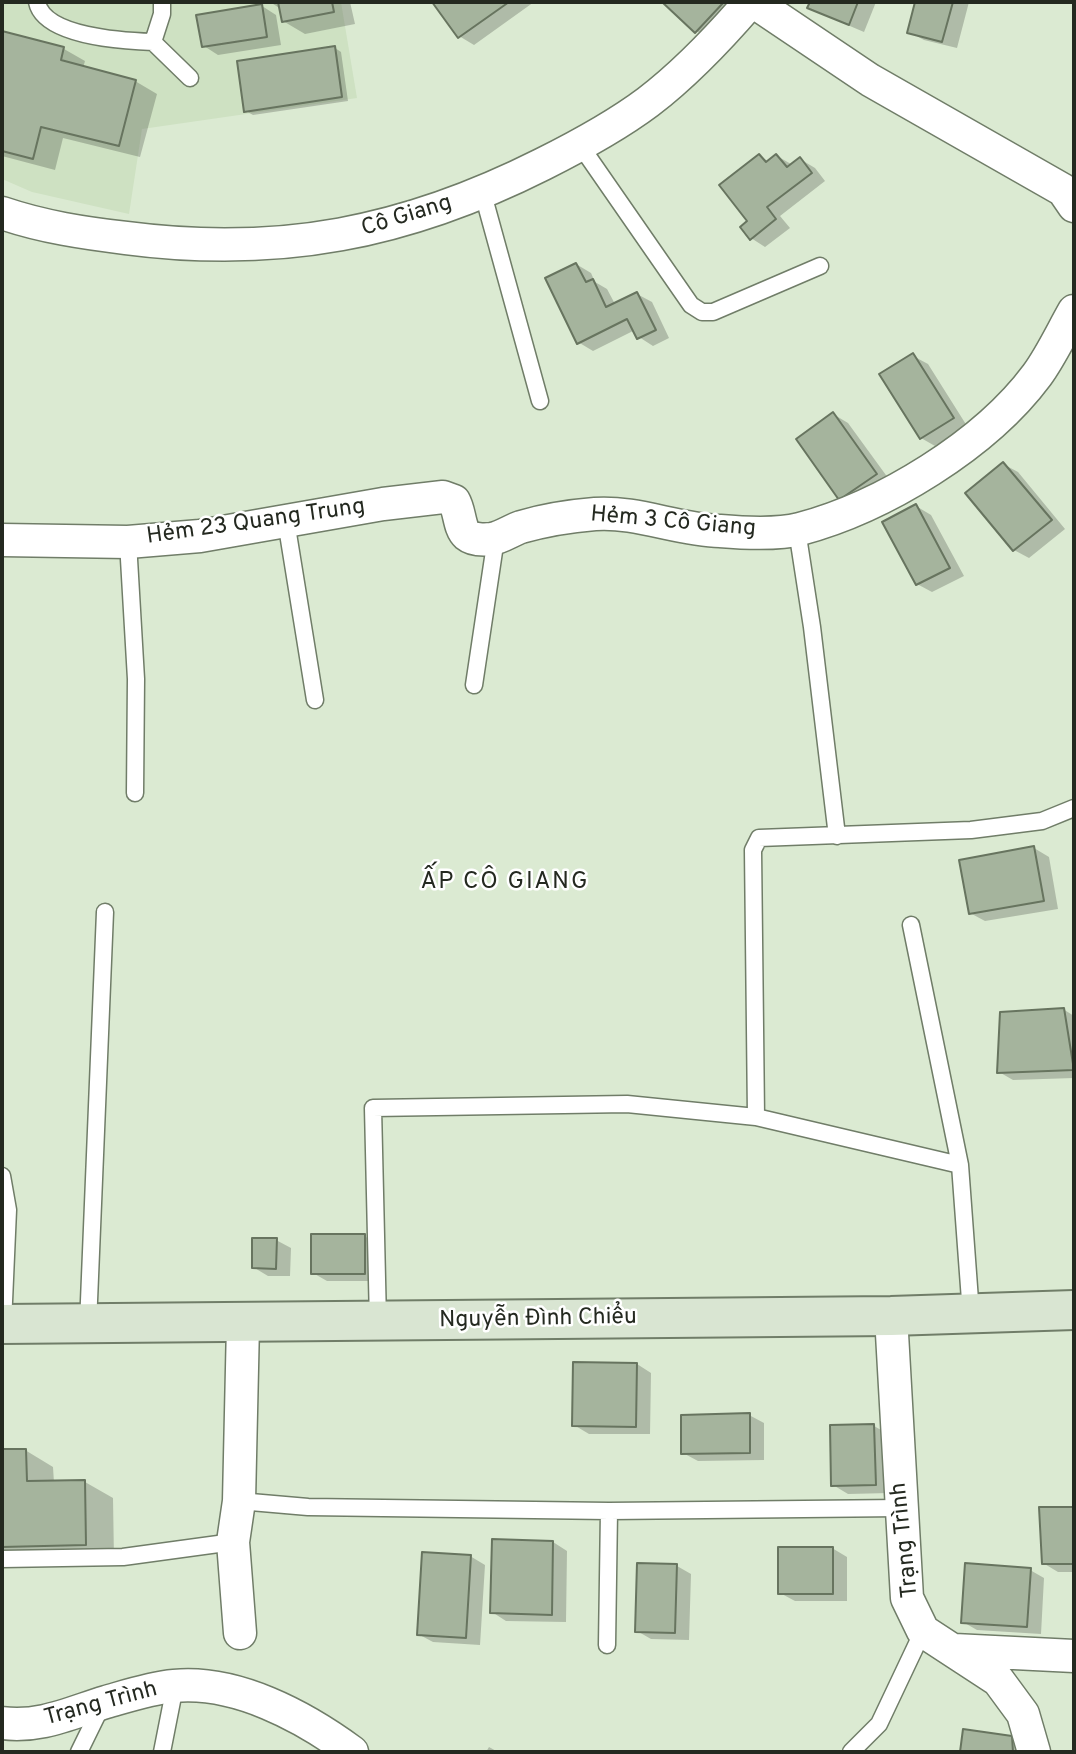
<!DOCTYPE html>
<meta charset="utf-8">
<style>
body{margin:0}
#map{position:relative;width:1076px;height:1754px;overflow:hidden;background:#dbead2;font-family:Overpass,sans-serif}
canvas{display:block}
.frame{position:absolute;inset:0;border:4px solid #242920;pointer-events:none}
</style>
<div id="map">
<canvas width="1076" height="1754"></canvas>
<div class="frame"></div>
</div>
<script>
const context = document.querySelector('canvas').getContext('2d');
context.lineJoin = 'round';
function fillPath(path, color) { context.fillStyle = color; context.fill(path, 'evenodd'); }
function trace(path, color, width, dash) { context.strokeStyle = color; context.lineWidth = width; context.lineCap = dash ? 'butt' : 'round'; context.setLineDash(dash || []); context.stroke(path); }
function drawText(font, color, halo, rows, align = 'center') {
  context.font = font + ' Overpass,sans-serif'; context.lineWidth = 5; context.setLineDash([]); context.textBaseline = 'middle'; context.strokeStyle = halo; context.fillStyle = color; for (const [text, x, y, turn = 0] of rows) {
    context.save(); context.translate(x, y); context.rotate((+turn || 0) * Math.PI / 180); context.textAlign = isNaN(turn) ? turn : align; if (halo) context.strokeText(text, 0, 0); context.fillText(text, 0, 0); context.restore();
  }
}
fillPath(new Path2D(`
 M2,2H341L357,98L142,129L129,214L32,192L2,179Z`), '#cee1c2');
fillPath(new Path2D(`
 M270,2H350L355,24L305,34L283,21L281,9Z
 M435,2H534L474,45L459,36Z
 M664,2H746L711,39L696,31Z
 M812,2H876L864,32L824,15L809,7Z
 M917,2H969L957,48L924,40L909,32Z
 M262,6L276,15L281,45L218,55L204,46Z
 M2,33L64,49L85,61L83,68L135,81L157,94L140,157L63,138L55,170L2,156Z
 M335,48L341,52L348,101L253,115L246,111Z
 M760,156L769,162L777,156L791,164L800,159L815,168L825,181L780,216L790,228L765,247L751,238L750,222Z
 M576,264L591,273L595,282L607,289L615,304L637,294L652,302L669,338L653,346L639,337L635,330L593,351L578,342Z
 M913,356L928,364L967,426L935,446L921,438Z
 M833,414L848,423L891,482L840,499Z
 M1003,464L1018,472L1065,529L1029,558L1014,550Z
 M916,506L931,515L964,576L932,592L917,584Z
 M1034,848L1049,857L1058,909L985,921L970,913Z
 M1063,1009L1074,1016V1078L1013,1080L999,1072Z
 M364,1236L379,1244V1281H327L313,1273Z
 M276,1240L291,1248L290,1276H268L253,1267Z
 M637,1364L651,1373L650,1434H589L574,1425Z
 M749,1415L764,1423V1460L698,1461L683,1453Z
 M874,1426L888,1434L890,1493L848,1494L833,1485Z
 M25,1450L53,1467L54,1483L85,1482L113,1498L114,1560L2,1562V1451Z
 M1041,1509H1074V1572H1058L1043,1563Z
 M553,1542L567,1551L566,1622L506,1621L492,1612Z
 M832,1548L847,1557V1601H795L780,1593Z
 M470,1556L485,1565L480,1645L433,1642L418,1634Z
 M677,1566L691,1574L689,1640L651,1639L637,1631Z
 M1030,1570L1044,1578L1041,1634L977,1630L963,1622Z
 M965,1731L1011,1738L1026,1746V1752H962Z
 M489,1747L498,1752H486Z`), '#0003');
const building = new Path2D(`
 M278,2H332L334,12L282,22Z
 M432,2H509L458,38Z
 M662,2H724L695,33Z
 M810,2H858L849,25L807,8Z
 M915,2H953L942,42L907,33Z
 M262,4L267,37L202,47L196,15Z
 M2,31L64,47L61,60L136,80L119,146L41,127L33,159L2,151Z
 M335,46L342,97L244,112L237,61Z
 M759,154L766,162L776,154L787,167L800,157L812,173L767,207L776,219L750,240L740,227L747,221L719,185Z
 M576,263L586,282L593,279L606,307L637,292L656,330L637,339L627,319L577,344L545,278Z
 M913,353L954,418L920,439L879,374Z
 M833,412L877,474L839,500L796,439Z
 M1003,462L1052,520L1013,551L965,493Z
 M916,504L950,568L916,585L882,522Z
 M1034,846L1044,901L969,914L959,860Z
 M1064,1008L1074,1070L997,1073L1000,1012Z
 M311,1234H365V1274H311Z
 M252,1238H277L276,1269L252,1268Z
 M573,1362L637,1363L636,1427L572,1426Z
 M750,1413V1453L681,1454V1415Z
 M874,1424L876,1485L831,1486L830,1425Z
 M2,1449H26L27,1481L85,1480L86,1545L2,1547Z
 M1039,1507H1074V1564H1042Z
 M492,1539L553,1541L552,1615L490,1613Z
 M778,1547H833V1594H778Z
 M422,1552L471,1555L466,1638L417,1635Z
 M637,1563L677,1564L675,1633L635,1632Z
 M965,1563L1031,1568L1027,1627L961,1623Z
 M963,1729L1012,1736L1013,1752H960Z`);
fillPath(building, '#a5b49d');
trace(building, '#67745f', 2);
const lane = new Path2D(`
 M37,2C44,37 124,41 153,42L190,78
 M153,42L162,14V2
 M580,145L691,305L702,312H713L820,266
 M483,194L540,401
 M286,521L315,700
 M797,530L812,627L837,836
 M128,542L136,679L135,793
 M474,685L496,538
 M911,925L960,1165L971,1314
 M756,1117L753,850L759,838L971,830L1042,821L1074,808
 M2,1176L8,1210L3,1324
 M378,1322L373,1108L627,1104L756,1117L960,1165
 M88,1325L105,912
 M239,1501L308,1507L609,1511L901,1508
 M2,1559L123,1557L233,1542
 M607,1645L609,1511
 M79,1752L102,1705
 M162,1752L175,1686
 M851,1752L879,1724L923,1631`);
const street = new Path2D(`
 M754,2L870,80L1063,190L1074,206
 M2,213C43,227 84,233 126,238C279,258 406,233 543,164C579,146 616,126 648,102C686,73 719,38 750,2
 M2,540L128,542L200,536L383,504L443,497L454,501C460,511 459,528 467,535C473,540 484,540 492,539C502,537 512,530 521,527C545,520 570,516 595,514C637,511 678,530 720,531C744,533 777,535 800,529C883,507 985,445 1037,375C1051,356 1062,332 1074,311
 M891,1316L907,1598L923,1631L998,1680L1023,1714L1034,1752
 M240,1633L233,1542L239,1501L243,1324
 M954,1650L1074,1656
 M2,1723C40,1728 70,1713 106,1702C127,1696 151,1688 174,1686C236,1680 303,1716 352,1752`);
const secondary = new Path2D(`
 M2,1324L891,1316L1074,1310`);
trace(lane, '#707d68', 19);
trace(street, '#707d68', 35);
trace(secondary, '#707d68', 42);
trace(lane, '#fff', 16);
trace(street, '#fff', 32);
trace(secondary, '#d9e5d2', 38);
drawText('23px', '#242920', '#fff', [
 ["Cô Giang",407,217,-17],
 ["Hẻm 23 Quang Trung",256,523,-8],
 ["Hẻm 3 Cô Giang",673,523,5],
 ["Nguyễn Đình Chiểu",538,1320,-1],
 ["Trạng Trình",906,1540,-96],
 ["Trạng Trình",101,1705,-15]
]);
context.letterSpacing = '2px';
drawText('24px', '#242920', '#fff', [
 ["ẤP CÔ GIANG",505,883]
]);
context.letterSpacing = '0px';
</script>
